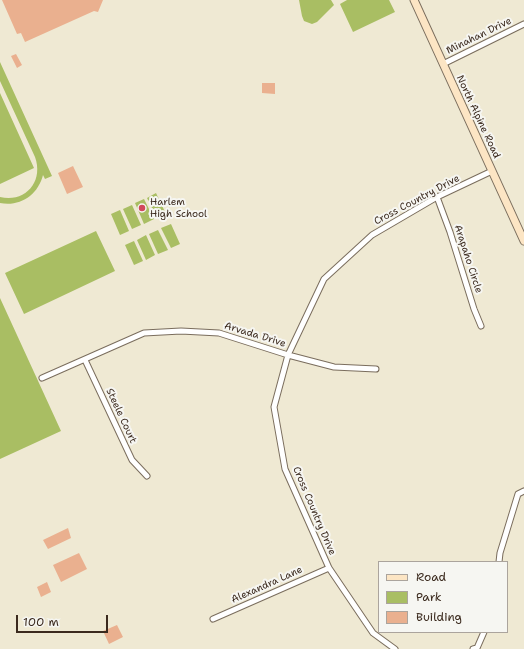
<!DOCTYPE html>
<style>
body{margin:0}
#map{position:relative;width:524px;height:649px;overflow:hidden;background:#efe9d3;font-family:"Shantell Sans",sans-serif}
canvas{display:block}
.legend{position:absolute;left:378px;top:561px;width:130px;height:72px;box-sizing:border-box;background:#f6f6f2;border:1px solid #aba49d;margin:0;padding:5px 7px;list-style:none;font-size:12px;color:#3b2a1e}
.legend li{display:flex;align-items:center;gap:8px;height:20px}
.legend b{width:20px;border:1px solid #aba49d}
.scale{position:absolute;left:16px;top:615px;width:92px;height:18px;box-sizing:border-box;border:2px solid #3b2a1e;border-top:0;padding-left:5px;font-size:12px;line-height:14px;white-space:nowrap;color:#3b2a1e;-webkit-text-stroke:3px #f6f6f2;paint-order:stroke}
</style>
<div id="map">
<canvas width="524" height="649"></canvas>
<ul class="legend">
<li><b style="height:5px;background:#fce5c4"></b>Road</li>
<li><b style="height:11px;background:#a9be63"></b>Park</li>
<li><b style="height:11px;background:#eab08f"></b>Building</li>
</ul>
<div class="scale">100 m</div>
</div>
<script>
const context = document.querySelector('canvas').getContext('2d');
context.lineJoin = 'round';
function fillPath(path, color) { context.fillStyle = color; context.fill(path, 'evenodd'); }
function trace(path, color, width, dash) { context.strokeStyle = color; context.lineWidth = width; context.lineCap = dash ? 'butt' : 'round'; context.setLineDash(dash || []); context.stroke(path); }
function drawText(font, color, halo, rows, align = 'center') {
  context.font = font + ' "Shantell Sans",sans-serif'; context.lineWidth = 4; context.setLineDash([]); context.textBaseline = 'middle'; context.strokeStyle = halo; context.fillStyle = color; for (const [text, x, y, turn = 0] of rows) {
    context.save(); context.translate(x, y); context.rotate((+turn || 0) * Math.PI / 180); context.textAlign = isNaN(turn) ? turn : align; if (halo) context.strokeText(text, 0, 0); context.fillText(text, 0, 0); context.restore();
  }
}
fillPath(new Path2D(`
 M299,0H331L334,5L317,22L312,24L304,21L302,16Z
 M347,0H389L395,12L353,32L340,4Z
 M0,62L52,176L45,179L43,175C38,195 20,207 0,203V197C25,203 44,182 35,157L0,81Z
 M0,93L34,168L0,184Z
 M156,193L166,214L157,218L147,198Z
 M144,199L154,219L144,224L135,203Z
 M132,205L141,225L132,229L123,209Z
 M120,210L129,231L120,235L111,214Z
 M171,224L180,244L171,248L161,228Z
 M158,230L168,250L158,254L149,234Z
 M96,231L115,271L24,314L5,273Z
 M146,235L155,255L146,260L137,240Z
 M134,241L143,261L134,265L125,245Z
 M0,298L61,431L0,459Z`), '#a9be63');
fillPath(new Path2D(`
 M2,0H103L98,12L94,11L25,42L21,33L17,34Z
 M16,54L22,65L17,68L11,56Z
 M262,83H275V94L262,93Z
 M73,166L83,187L67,194L58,173Z
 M68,528L71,538L48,549L43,540Z
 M79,553L87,569L61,582L53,565Z
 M47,582L51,592L41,597L37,587Z
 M117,625L123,637L109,644L103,631Z`), '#eab08f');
const minor = new Path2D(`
 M443,64L524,24
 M437,197L450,232L474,309L481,326
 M85,360L132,460L147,476
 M42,378L144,333L181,331L219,333L288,355L334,367L376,369
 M499,562L500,553L518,494L524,491
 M213,619L329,568
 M395,649L373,633L329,568L285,469L274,407L288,355L324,279L372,235L437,197L492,171
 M473,649L477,648L484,632`);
const secondary = new Path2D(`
 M414,0L524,241`);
trace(minor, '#7a6d5d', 7);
trace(secondary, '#7a6d5d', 9);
trace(minor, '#fff', 5);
trace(secondary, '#fce5c4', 7);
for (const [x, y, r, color] of [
 [142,208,4,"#d1495b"]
]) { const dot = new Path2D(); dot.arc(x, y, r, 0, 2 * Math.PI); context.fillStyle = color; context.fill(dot); trace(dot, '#f6f6f2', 1.5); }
drawText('10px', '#3b2a1e', '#f6f6f2', [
 ["Minahan Drive",479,36,-26],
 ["North Alpine Road",478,117,65],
 ["Cross Country Drive",417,200,-28],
 ["Arapaho Circle",468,259,72],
 ["Arvada Drive",255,335,17],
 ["Steele Court",121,416,65],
 ["Cross Country Drive",314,511,67],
 ["Alexandra Lane",267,585,-24]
]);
drawText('10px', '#3b2a1e', '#f6f6f2', [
 ["Harlem",150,202],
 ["High School",150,214]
], 'left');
</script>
